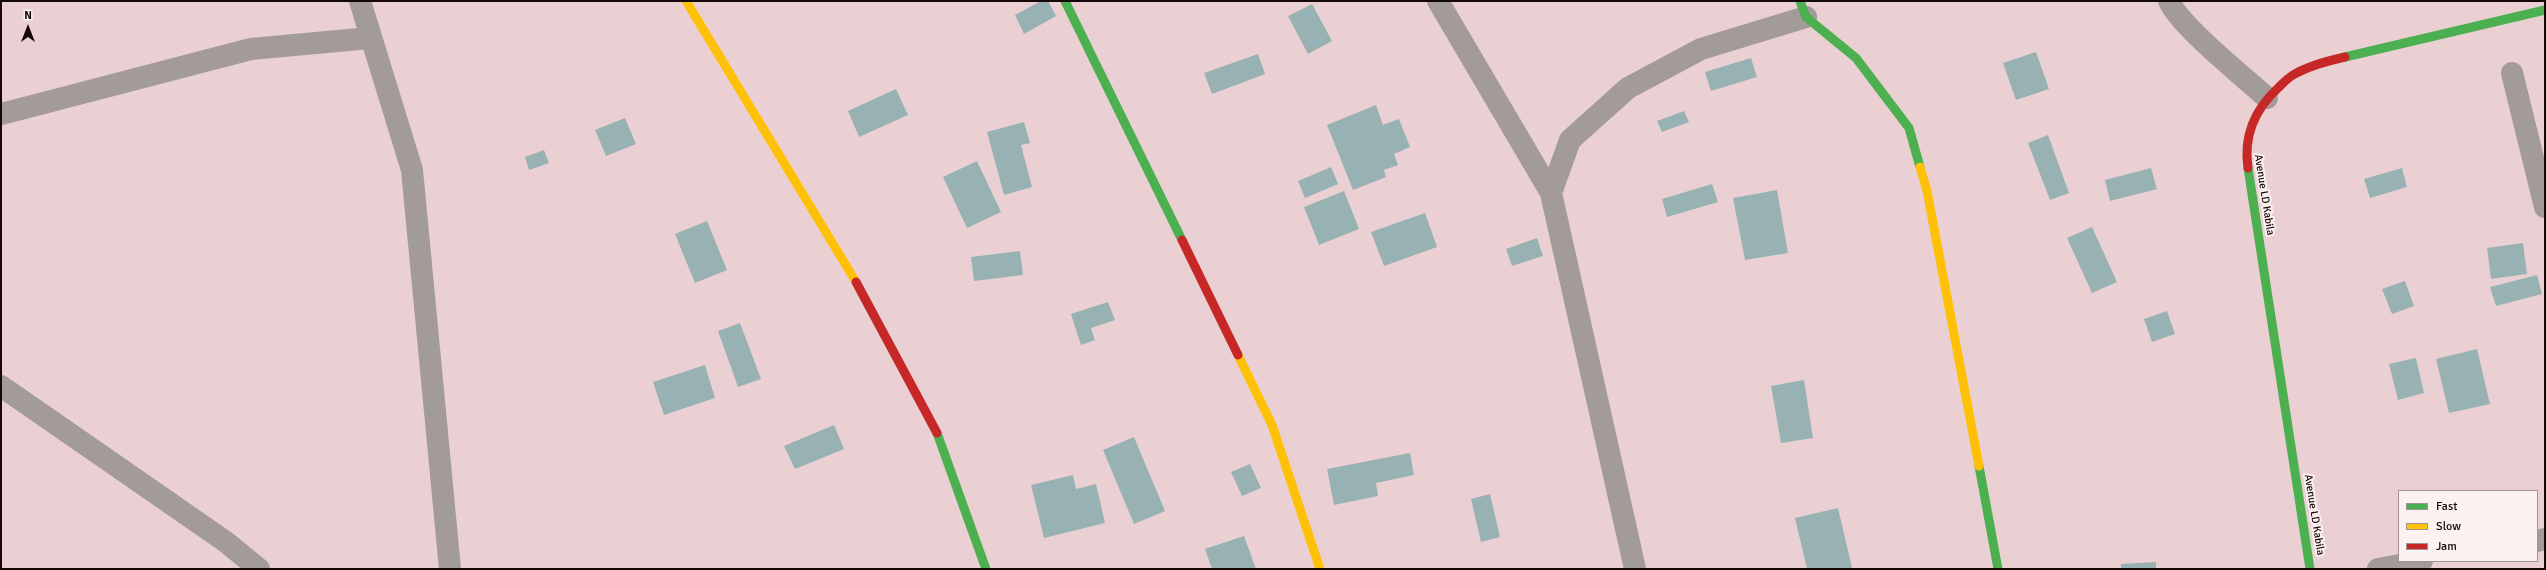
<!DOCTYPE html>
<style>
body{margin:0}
#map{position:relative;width:2546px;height:570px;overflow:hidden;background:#ead0d2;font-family:Signika,sans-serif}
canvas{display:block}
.frame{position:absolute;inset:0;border:2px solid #160708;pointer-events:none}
.legend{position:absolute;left:2398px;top:490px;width:140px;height:72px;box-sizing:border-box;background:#fcf2f2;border:1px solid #a09494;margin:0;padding:5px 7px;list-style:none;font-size:12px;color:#160708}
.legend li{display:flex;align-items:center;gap:8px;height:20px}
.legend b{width:20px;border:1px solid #a09494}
.north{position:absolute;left:8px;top:8px;width:40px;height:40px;-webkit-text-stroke:3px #fcf2f2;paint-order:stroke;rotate:0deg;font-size:11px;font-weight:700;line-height:16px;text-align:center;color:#160708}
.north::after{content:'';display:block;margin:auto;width:14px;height:18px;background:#160708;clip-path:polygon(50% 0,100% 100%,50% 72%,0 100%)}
</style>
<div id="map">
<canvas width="2546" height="570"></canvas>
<div class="frame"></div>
<ul class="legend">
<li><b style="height:5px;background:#4caf50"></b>Fast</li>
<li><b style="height:5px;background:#ffc107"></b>Slow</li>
<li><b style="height:5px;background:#c62828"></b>Jam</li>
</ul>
<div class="north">N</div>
</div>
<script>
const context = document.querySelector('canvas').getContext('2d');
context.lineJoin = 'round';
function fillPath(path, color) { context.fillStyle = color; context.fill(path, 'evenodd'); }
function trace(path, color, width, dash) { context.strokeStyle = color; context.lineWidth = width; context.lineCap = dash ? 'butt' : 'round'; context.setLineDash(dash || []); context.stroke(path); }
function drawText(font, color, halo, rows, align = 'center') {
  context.font = font + ' Signika,sans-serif'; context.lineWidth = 4; context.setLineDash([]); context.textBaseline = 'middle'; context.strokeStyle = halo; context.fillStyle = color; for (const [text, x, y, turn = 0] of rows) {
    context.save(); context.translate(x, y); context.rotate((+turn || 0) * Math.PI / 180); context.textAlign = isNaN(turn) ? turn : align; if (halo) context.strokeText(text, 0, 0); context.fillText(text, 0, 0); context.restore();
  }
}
fillPath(new Path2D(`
 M1041,1H1048L1056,16L1024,34L1015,15Z
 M1312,4L1332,41L1308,54L1288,16Z
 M2036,52L2049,89L2016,100L2003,63Z
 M1258,54L1265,74L1212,94L1204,73Z
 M1751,58L1757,77L1711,91L1705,72Z
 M896,89L908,115L859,137L848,111Z
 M1376,105L1383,125L1399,119L1410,147L1394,154L1398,165L1384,170L1386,177L1353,190L1327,125Z
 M1684,111L1689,122L1662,132L1657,121Z
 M625,118L636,144L606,156L595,130Z
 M1024,122L1030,143L1021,145L1032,187L1004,195L987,132Z
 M2048,135L2069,193L2050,200L2028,143Z
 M544,150L549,163L529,170L525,157Z
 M977,161L1001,212L967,228L943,177Z
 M1331,167L1338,184L1305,198L1298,181Z
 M2151,168L2157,189L2110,201L2105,180Z
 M2402,168L2407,187L2370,198L2364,179Z
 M1712,184L1718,202L1667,217L1662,199Z
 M1777,190L1788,253L1745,260L1733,198Z
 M1344,191L1359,229L1319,245L1304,207Z
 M1425,213L1437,247L1384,266L1371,232Z
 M707,221L727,270L695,283L675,234Z
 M2092,227L2117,282L2092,293L2067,238Z
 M1537,238L1543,256L1512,266L1506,249Z
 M2523,243L2527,274L2491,279L2487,248Z
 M1020,251L1023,275L974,281L971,257Z
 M2537,275L2542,294L2496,306L2490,287Z
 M2405,281L2414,306L2392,314L2382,289Z
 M1108,302L1115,320L1091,328L1095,340L1081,345L1071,314Z
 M2167,311L2175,334L2152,342L2144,319Z
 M740,323L761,379L738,387L718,331Z
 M2477,349L2490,404L2449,413L2436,359Z
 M2416,358L2424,393L2398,400L2389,364Z
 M705,365L715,398L664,415L653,382Z
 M1804,380L1813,438L1781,443L1771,386Z
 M834,425L844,449L795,469L784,446Z
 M1134,437L1165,511L1134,524L1103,450Z
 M1410,453L1414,475L1376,483L1378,496L1334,505L1327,469Z
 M1250,464L1261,488L1242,496L1231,472Z
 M1073,475L1076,489L1096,484L1105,523L1044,538L1031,485Z
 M1490,494L1500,537L1481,542L1471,499Z
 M1838,508L1852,568L1807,569L1795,518Z
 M1244,536L1256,569H1212L1205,549Z
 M2156,562V569H2121V564Z`), '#98b2b3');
trace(new Path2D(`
 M360,1L412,170L450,569
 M1438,1L1551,193L1635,569
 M2169,1C2180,26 2244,77 2267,98
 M2512,73L2545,207
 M1,114L251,49L370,38
 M1551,193L1570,140L1628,88L1701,49L1806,17
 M1,386L226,542L259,569
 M2537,541L2545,539
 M2378,569L2422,561`), '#a39b97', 22);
trace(new Path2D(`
 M1065,1L1182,240
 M1800,1L1806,17L1856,58L1909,128L1920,167
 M2345,57L2545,10
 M2248,168L2310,569
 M937,433L986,569
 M1979,466L1998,569`), '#4caf50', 9);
trace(new Path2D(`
 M686,1L856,282
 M1920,167L1927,191L1979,466
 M1238,355L1272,425L1320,569`), '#ffc107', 9);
trace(new Path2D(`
 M2248,168C2243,135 2255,109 2279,87C2283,83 2288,78 2293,75C2308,66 2327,61 2345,57
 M1182,240L1238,355
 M856,282L937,433`), '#c62828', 9);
drawText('11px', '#160708', '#fcf2f2', [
 ["Avenue LD Kabila",2264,195,81],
 ["Avenue LD Kabila",2314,515,81]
]);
</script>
